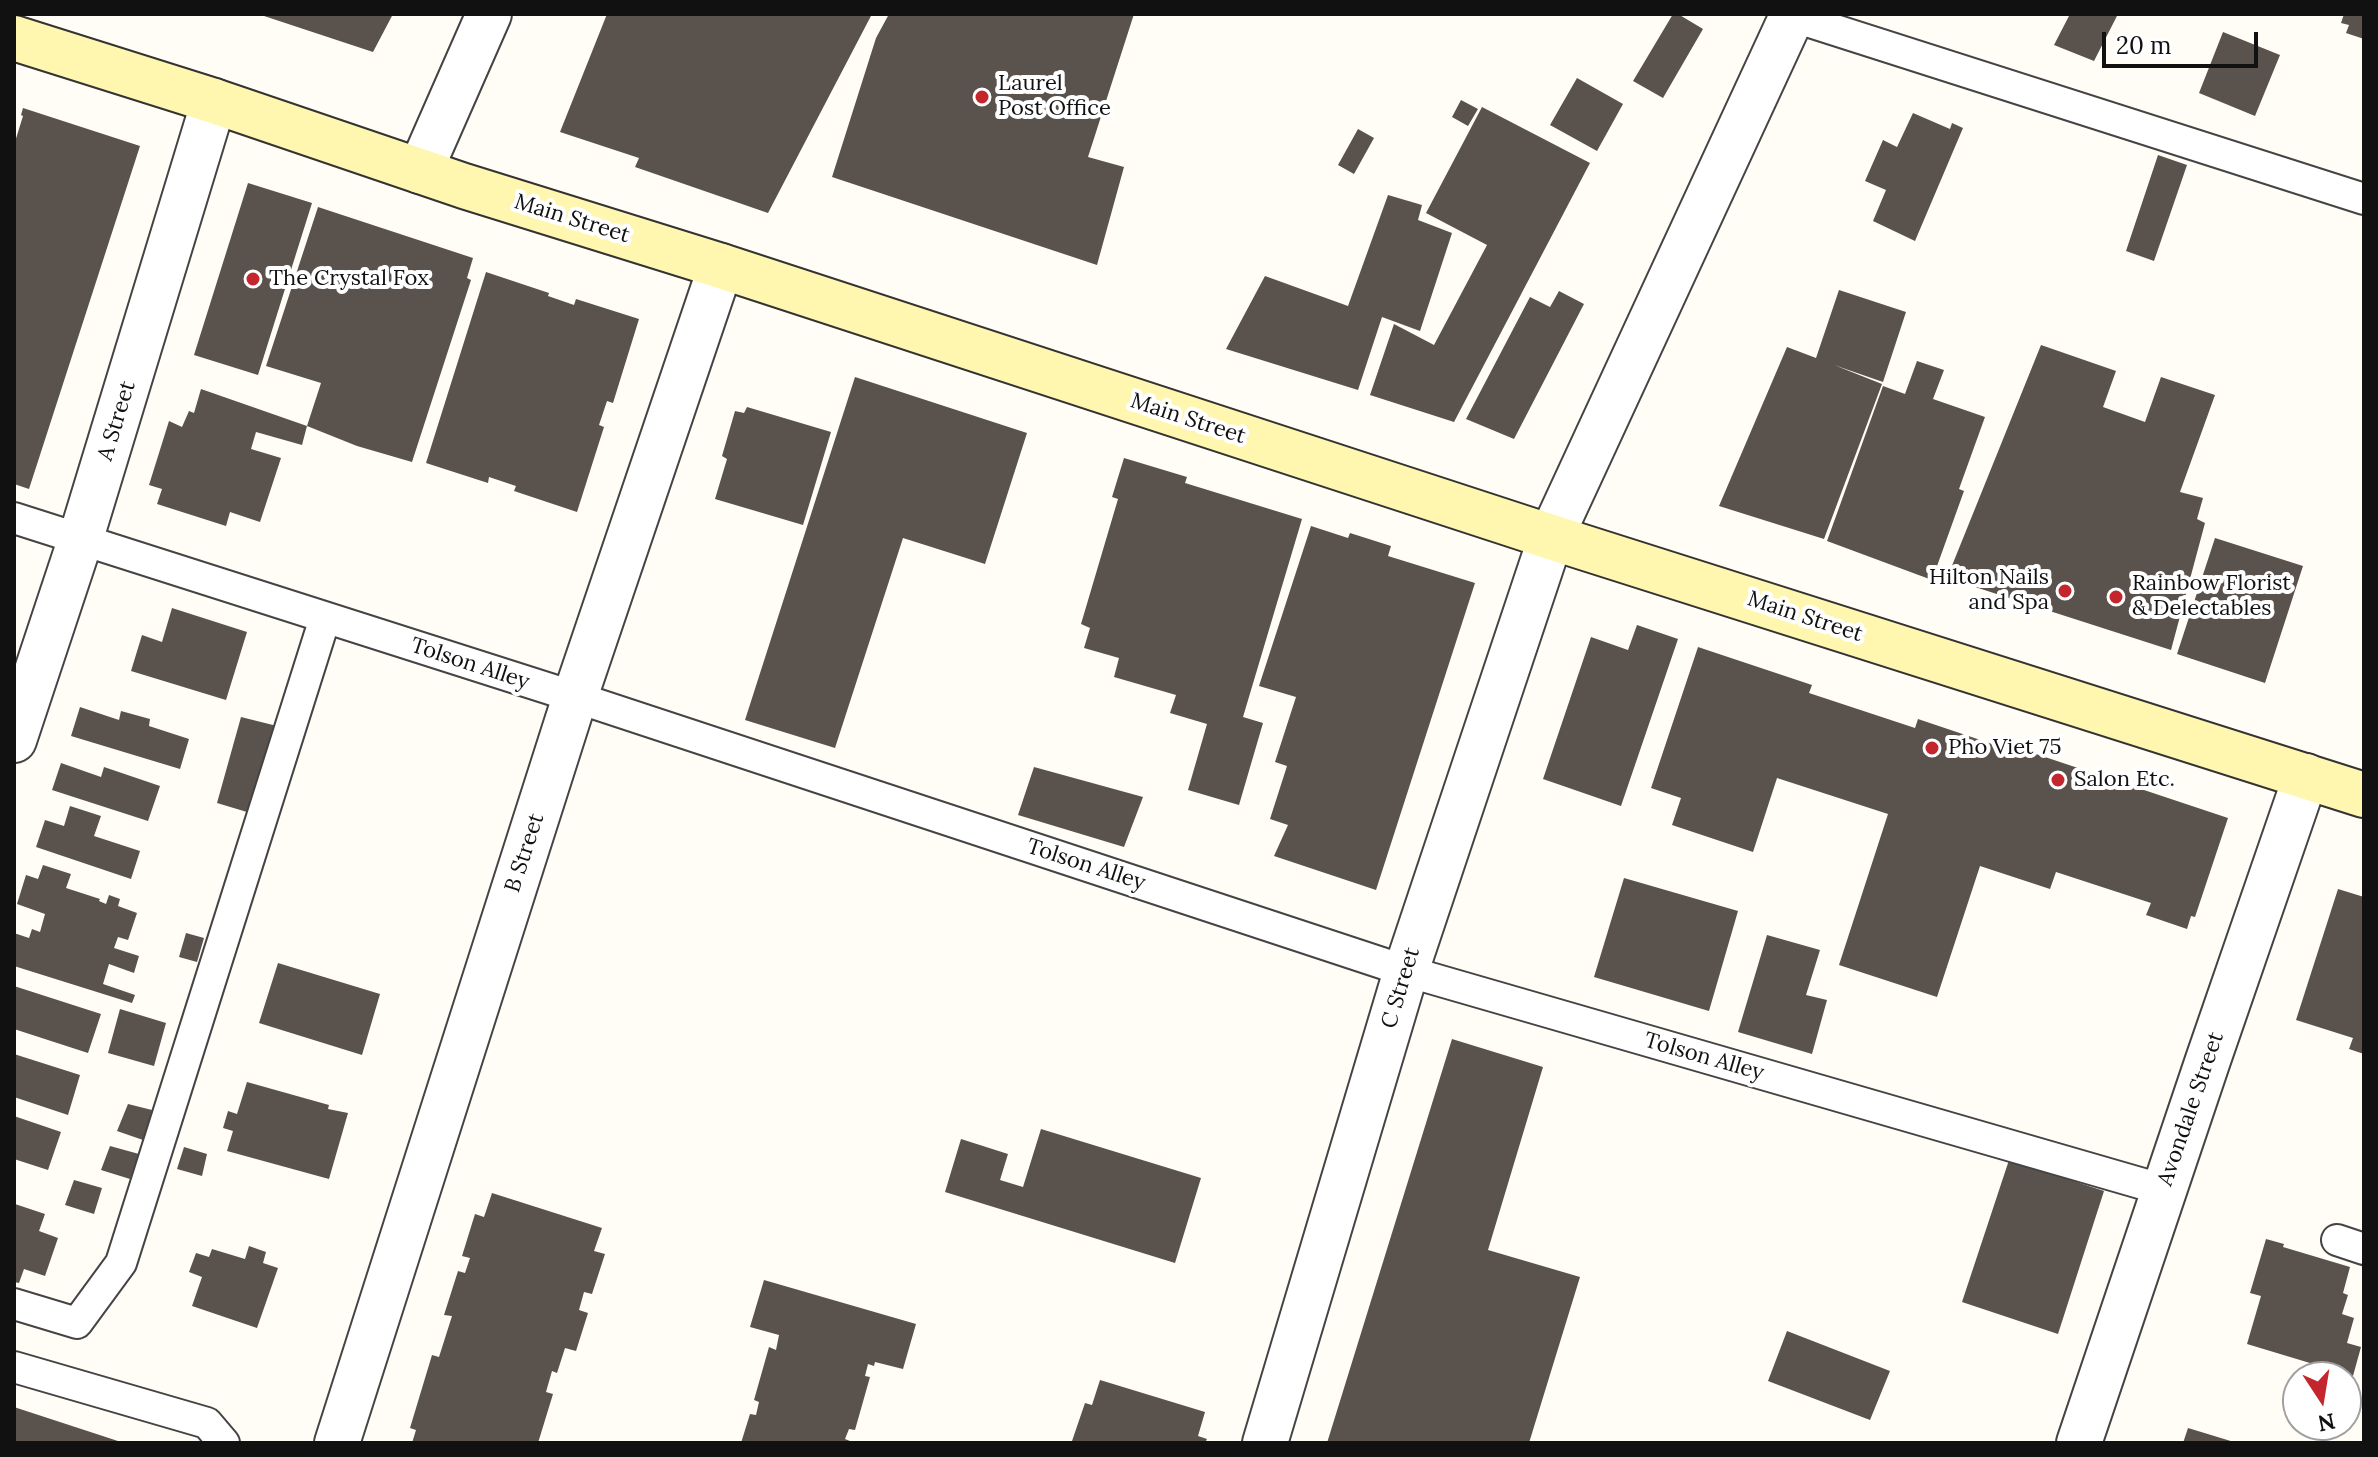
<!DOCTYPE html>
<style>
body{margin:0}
#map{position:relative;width:2378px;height:1457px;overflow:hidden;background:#fffdf5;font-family:Lora,serif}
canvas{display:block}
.frame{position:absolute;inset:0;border:16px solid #111;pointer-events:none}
.north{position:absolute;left:2282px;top:1361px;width:80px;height:80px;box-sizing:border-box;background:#fff;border:2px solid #a0a0a0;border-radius:50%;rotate:168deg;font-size:22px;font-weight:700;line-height:32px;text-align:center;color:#111}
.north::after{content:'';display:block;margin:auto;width:28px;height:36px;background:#c4262e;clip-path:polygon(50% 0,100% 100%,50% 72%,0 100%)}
.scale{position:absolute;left:2102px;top:32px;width:156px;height:36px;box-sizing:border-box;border:4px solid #111;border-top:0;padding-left:10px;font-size:24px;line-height:28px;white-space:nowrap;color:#111;-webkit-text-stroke:6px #fff;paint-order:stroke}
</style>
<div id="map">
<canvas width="2378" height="1457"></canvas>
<div class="frame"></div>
<div class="north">N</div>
<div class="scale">20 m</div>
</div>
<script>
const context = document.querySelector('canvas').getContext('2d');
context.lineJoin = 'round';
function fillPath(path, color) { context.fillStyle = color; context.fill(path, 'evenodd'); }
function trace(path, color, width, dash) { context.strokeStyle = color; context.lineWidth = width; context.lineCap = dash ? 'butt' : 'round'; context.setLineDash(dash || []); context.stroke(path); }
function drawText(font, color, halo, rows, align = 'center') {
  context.font = font + ' Lora,serif'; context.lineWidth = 8; context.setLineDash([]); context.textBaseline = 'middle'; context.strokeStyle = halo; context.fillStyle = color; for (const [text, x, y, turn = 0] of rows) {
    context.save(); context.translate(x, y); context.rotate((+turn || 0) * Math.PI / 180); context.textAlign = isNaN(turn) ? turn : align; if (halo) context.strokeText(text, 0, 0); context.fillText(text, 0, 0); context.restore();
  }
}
fillPath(new Path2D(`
 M258,14H393L373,52Z
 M607,14H872L768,213L635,167L639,158L560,132Z
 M889,14H1134L1088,157L1124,167L1097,265L832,177L876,38Z
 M1673,14H1678L1703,29L1663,98L1633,81Z
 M2070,14H2118L2094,61L2054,45Z
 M2344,14H2364V39L2346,33L2349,25L2341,23Z
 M2223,32L2280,55L2255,116L2199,93Z
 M1577,78L1623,104L1597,151L1550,125Z
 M1461,100L1478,109L1468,126L1452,117Z
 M1482,107L1590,163L1454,422L1370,395L1394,324L1434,345L1487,245L1426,213Z
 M23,108L140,146L29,489L14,484V145L23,116L21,115Z
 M1913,113L1950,129L1952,123L1963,128L1915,241L1873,221L1886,190L1865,181L1883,140L1897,147Z
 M1358,129L1374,138L1354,174L1338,165Z
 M2158,155L2187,165L2154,261L2126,251Z
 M248,183L312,203L258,375L194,355Z
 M1388,195L1422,205L1418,220L1452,233L1420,331L1382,317L1358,390L1226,349L1265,276L1348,306Z
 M318,207L473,258L467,278L471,280L412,462L357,446L307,426L321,383L266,366Z
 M486,272L549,293L548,296L574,305L576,299L639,319L613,403L607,401L599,425L604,427L577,512L514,491L516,486L489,477L488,483L426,463Z
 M1839,290L1906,312L1883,382L1834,365L1882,384L1824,539L1719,506L1787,347L1816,358Z
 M1559,291L1584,304L1514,439L1466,419L1530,297L1550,307Z
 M2041,345L2116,371L2103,407L2145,422L2161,377L2215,395L2180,492L2203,498L2197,519L2205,523L2171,650L1947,578Z
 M1917,361L1944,370L1933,399L1985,417L1959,489L1964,491L1932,580L1827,541L1883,386L1905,394Z
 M855,377L1027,433L985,564L903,538L835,748L745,720Z
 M201,389L307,426L302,445L256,432L251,449L281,458L260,522L230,512L226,526L157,504L162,489L149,485L169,421L182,427L189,411L194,413Z
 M747,407L831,432L803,525L715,499L727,459L722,456L735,411L744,413Z
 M1124,458L1187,477L1185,483L1302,519L1243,717L1263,723L1239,805L1188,790L1207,724L1170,713L1176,695L1114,677L1119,658L1084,648L1090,628L1081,624L1118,499L1112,497Z
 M1311,526L1348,538L1350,533L1391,546L1388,556L1475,583L1376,890L1274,856L1288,825L1270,819L1287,766L1275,762L1296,697L1259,686Z
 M2215,538L2303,566L2265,683L2177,654Z
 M172,608L247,632L226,700L131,671L142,635L162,642Z
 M1637,625L1678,639L1621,806L1543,779L1591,637L1628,650Z
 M1698,647L1812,685L1809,693L1915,728L1918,719L2016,752L2018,748L2228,818L2195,917L2191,916L2187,929L2146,915L2151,903L2056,872L2050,889L1980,866L1937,997L1839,965L1888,814L1777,778L1753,852L1672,825L1681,798L1651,788Z
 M80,707L119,720L121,711L150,719L149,726L189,739L180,769L71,736Z
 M241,717L281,727L260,794L253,793L247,812L217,803Z
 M61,763L101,777L104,767L160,786L148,821L52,790Z
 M1034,767L1143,797L1124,847L1018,815Z
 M70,806L101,816L94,836L140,851L131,879L36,847L45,820L64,826Z
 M43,865L71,874L66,888L100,899L99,901L106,904L109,895L120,899L118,906L137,913L128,940L118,937L114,948L139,956L134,973L109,964L103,984L135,995L132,1003L14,966V933L29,938L32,929L40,932L45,914L17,904L26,875L38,879Z
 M1624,878L1738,911L1709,1011L1594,977Z
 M2338,889L2364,897V1054L2349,1049L2353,1038L2296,1020Z
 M186,933L204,938L197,962L179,957Z
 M1767,935L1820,950L1806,995L1827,1000L1812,1054L1738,1032Z
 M278,963L380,994L362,1055L259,1023Z
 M14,986L101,1014L88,1053L14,1029Z
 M120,1009L166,1023L154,1066L108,1053Z
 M1452,1039L1543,1067L1488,1250L1580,1277L1529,1443H1327Z
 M14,1054L80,1075L68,1115L14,1097Z
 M247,1082L329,1105L328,1109L348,1113L329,1179L227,1151L233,1131L223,1128L228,1111L237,1114Z
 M128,1104L152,1110L143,1140L117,1131Z
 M14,1116L61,1132L48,1170L14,1159Z
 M1041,1129L1201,1178L1175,1263L945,1192L961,1139L1008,1154L1000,1180L1023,1187Z
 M110,1146L139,1154L130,1179L101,1170Z
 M184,1147L207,1154L202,1176L177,1169Z
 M2009,1160L2104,1191L2058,1334L1962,1302Z
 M74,1180L102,1188L94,1214L65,1205Z
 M492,1193L602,1228L594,1251L605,1254L592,1294L584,1292L579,1310L588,1313L576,1351L565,1348L557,1373L552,1371L546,1392L553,1394L538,1443H412L416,1430L410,1428L432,1355L439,1357L452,1316L444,1315L458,1271L465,1273L470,1258L462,1256L475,1214L484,1217Z
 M15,1204L45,1214L39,1231L58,1238L45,1276L24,1269L19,1283L14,1282Z
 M2266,1239L2284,1244L2283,1247L2350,1267L2343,1293L2348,1295L2342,1314L2354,1318L2347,1343L2361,1347L2353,1376L2247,1344L2261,1296L2250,1293Z
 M249,1246L266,1252L263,1263L278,1268L257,1328L192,1306L202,1277L189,1272L196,1253L209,1257L212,1249L245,1259Z
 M764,1280L916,1324L903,1369L875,1362L874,1366L868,1364L865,1376L870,1377L855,1430L849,1429L845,1439L855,1443H741L750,1414L756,1415L759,1402L754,1400L769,1347L776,1350L779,1335L750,1327Z
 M1787,1331L1890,1371L1870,1420L1768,1381Z
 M1100,1380L1205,1412L1198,1436L1207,1439L1205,1443H1080L1072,1441L1085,1403L1092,1405Z
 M14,1407L121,1442V1443H14Z
 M2188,1428L2234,1442V1443H2183Z`), '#5a524d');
const lane = new Path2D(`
 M1785,14L2364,199
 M14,518L575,697L1406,971L2164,1190
 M2337,1240L2364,1249
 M14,1304L77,1323L121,1263L325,618
 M14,1367L207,1423L224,1443`);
const street = new Path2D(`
 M420,171L489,14
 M14,740L80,541L214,101
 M337,1443L575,697L721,266
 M1265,1443L1406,971L1551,537L1792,16
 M2079,1443L2208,1060L2306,776`);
const secondary = new Path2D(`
 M14,38L214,101L464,186L721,266L1551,537L2364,795`);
trace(lane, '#444', 34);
trace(street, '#444', 48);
trace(secondary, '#333', 48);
trace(lane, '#fff', 30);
trace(street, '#fff', 44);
trace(secondary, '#fff6b0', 44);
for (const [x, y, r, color] of [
 [982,97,8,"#c4262e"],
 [253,279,8,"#c4262e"],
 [2065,591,8,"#c4262e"],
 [2116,597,8,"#c4262e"],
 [1932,748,8,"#c4262e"],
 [2058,780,8,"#c4262e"]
]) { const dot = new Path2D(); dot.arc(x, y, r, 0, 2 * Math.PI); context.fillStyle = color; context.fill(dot); trace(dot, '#fff', 3); }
drawText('22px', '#111', '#fff', [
 ["Laurel",998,84],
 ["Post Office",998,109],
 ["The Crystal Fox",269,279],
 ["Hilton Nails",2049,578,"right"],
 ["and Spa",2049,603,"right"],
 ["Rainbow Florist",2132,584],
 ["& Delectables",2132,609],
 ["Pho Viet 75",1948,748],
 ["Salon Etc.",2074,780]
], 'left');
drawText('22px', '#111', '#fff', [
 ["Main Street",572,219,17],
 ["Main Street",1188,419,18],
 ["A Street",117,421,-73],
 ["Main Street",1805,617,18],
 ["Tolson Alley",470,664,18],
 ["B Street",525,853,-72],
 ["Tolson Alley",1086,865,18],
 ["C Street",1401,988,-73],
 ["Tolson Alley",1704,1057,16],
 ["Avondale Street",2191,1109,-71]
]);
</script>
